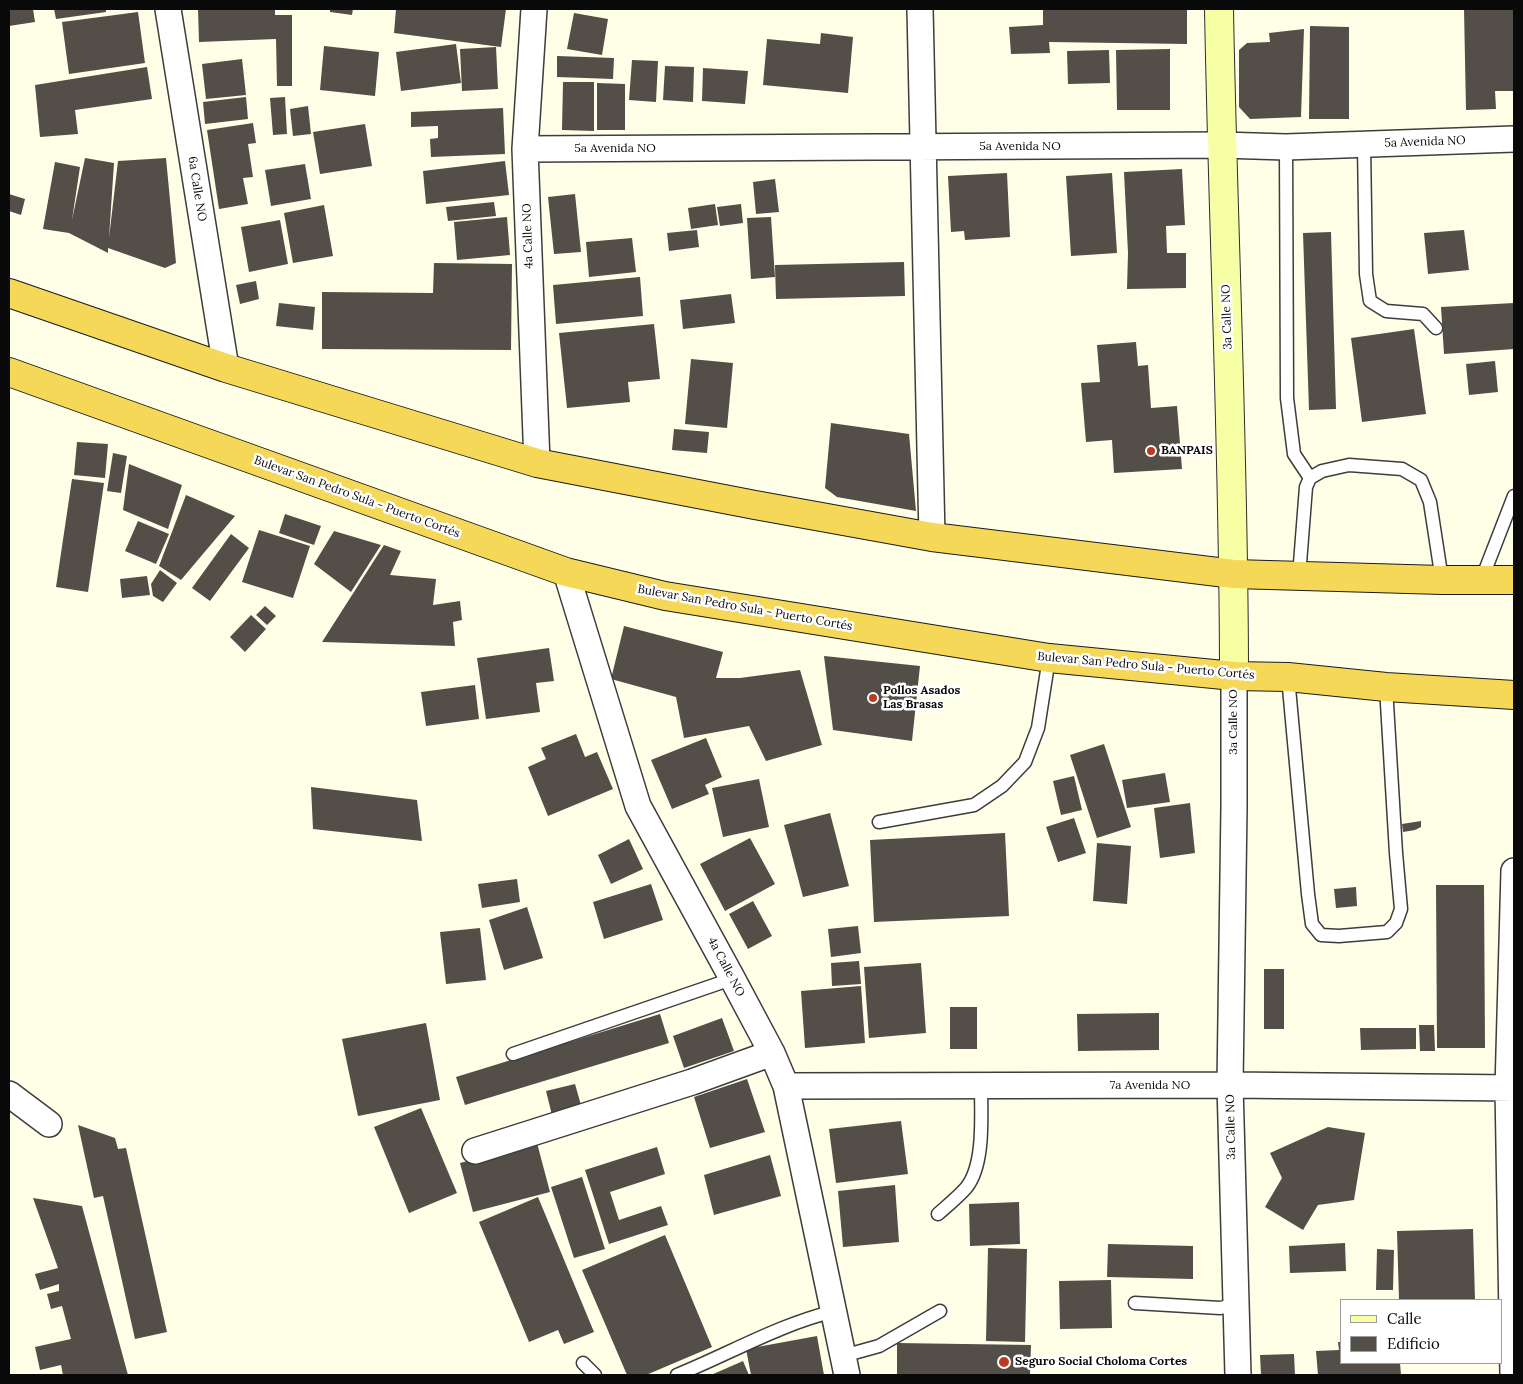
<!DOCTYPE html>
<meta charset="utf-8">
<style>
body{margin:0}
#map{position:relative;width:1523px;height:1384px;overflow:hidden;background:#ffffe8;font-family:Lora,serif}
canvas{display:block}
.frame{position:absolute;inset:0;border:10px solid #0a0a0a;pointer-events:none}
.legend{position:absolute;left:1340px;top:1299px;width:162px;height:65px;box-sizing:border-box;background:#fff;border:1px solid #9d9d9d;margin:0;padding:6px 9px;list-style:none;font-size:15px;color:#0a0a0a}
.legend li{display:flex;align-items:center;gap:10px;height:25px}
.legend b{width:25px;border:1px solid #9d9d9d}
</style>
<div id="map">
<canvas width="1523" height="1384"></canvas>
<div class="frame"></div>
<ul class="legend">
<li><b style="height:6px;background:#f6ffa3"></b>Calle</li>
<li><b style="height:14px;background:#534e47"></b>Edificio</li>
</ul>
</div>
<script>
const context = document.querySelector('canvas').getContext('2d');
context.lineJoin = 'round';
function fillPath(path, color) { context.fillStyle = color; context.fill(path, 'evenodd'); }
function trace(path, color, width, dash) { context.strokeStyle = color; context.lineWidth = width; context.lineCap = dash ? 'butt' : 'round'; context.setLineDash(dash || []); context.stroke(path); }
function drawText(font, color, halo, rows, align = 'center') {
  context.font = font + ' Lora,serif'; context.lineWidth = 5; context.setLineDash([]); context.textBaseline = 'middle'; context.strokeStyle = halo; context.fillStyle = color; for (const [text, x, y, turn = 0] of rows) {
    context.save(); context.translate(x, y); context.rotate((+turn || 0) * Math.PI / 180); context.textAlign = isNaN(turn) ? turn : align; if (halo) context.strokeText(text, 0, 0); context.fillText(text, 0, 0); context.restore();
  }
}
fillPath(new Path2D(`
 M9,9H33L35,22L9,26Z
 M54,9H106V12L56,19Z
 M198,9H275V15H292V86H277L276,39L199,42Z
 M330,9H353L352,15L330,12Z
 M396,9H506L501,47L394,33Z
 M1043,9H1187V44L1049,42L1050,53L1011,54L1009,27L1043,25Z
 M1464,9H1514V91H1495L1496,109L1466,110Z
 M138,12L145,63L69,74L62,22Z
 M574,13L608,19L602,55L567,49Z
 M1310,26L1349,27V119H1309Z
 M1304,29L1301,117L1250,119L1239,107V50L1247,43L1270,42L1269,33Z
 M821,33L853,37L848,93L763,85L767,39L820,44Z
 M456,44L461,83L401,91L396,52Z
 M324,46L379,52L375,96L320,90Z
 M496,47L498,89L462,91L460,49Z
 M1170,49V110H1117L1116,50Z
 M1109,50L1110,83L1068,84L1067,51Z
 M557,56L614,58L613,79L557,77Z
 M242,59L246,95L206,99L202,64Z
 M632,60L658,61L656,102L629,100Z
 M665,66L694,67L693,102L663,100Z
 M147,67L152,99L75,110L78,134L40,137L35,85Z
 M703,68L748,71L745,104L702,101Z
 M563,82H594V131L562,130Z
 M597,83L625,84V130H597Z
 M246,97L248,119L205,124L203,102Z
 M285,97L287,134L273,135L270,98Z
 M308,106L311,134L293,136L290,109Z
 M503,108L505,154L431,157L430,139L438,138V126L411,127V112Z
 M253,123L256,143L248,144L253,177L243,178L248,204L219,209L207,130Z
 M365,124L372,166L320,174L313,132Z
 M85,158L114,163L109,238L118,161L166,158L176,263L165,268L108,248V253L69,233L43,229L55,162L80,167L72,220Z
 M505,161L509,195L426,204L423,171Z
 M305,164L311,199L271,206L265,170Z
 M1182,169L1185,225L1166,226L1167,253H1186V288L1127,289L1128,253L1124,172Z
 M1007,173L1010,237L965,240L964,231L951,232L948,176Z
 M1112,173L1117,253L1071,256L1066,176Z
 M775,179L779,212L756,214L753,182Z
 M9,194L25,199L21,215L9,211Z
 M575,194L581,252L554,254L548,197Z
 M494,202L496,216L448,221L446,207Z
 M715,204L718,225L691,229L688,208Z
 M741,204L743,223L720,226L717,207Z
 M324,205L333,256L293,263L284,213Z
 M507,217L510,255L457,260L454,222Z
 M771,217L775,277L751,279L747,218Z
 M280,220L288,264L249,272L241,227Z
 M697,230L699,247L669,251L667,233Z
 M1464,230L1469,270L1428,274L1424,233Z
 M1331,232L1336,409L1309,410L1303,233Z
 M632,238L636,272L589,277L586,242Z
 M904,262L905,296L776,299L775,265Z
 M434,263L512,264L511,350L322,349V292L433,293Z
 M640,277L643,316L556,324L553,285Z
 M256,281L259,299L240,304L236,285Z
 M731,294L735,323L683,329L680,300Z
 M279,303L315,307L313,330L276,326Z
 M1514,303V349L1444,354L1441,307Z
 M654,324L660,379L628,382L630,402L567,408L559,333Z
 M1414,329L1426,414L1362,422L1351,338Z
 M1136,342L1138,366L1148,365L1151,408L1177,406L1182,469L1114,473L1112,440L1086,442L1081,383L1100,382L1097,345Z
 M691,359L733,363L727,428L685,424Z
 M1495,361L1498,392L1469,395L1466,364Z
 M831,423L909,434L916,511L837,497L825,488Z
 M674,429L709,432L707,453L672,450Z
 M77,442L108,444L105,478L74,475Z
 M113,453L127,456L121,493L107,491Z
 M129,464L182,485L168,529L123,510Z
 M72,479L104,483L88,592L56,587Z
 M186,495L235,516L181,580L159,566Z
 M285,514L321,526L314,545L279,533Z
 M138,521L169,534L156,564L125,551Z
 M259,530L310,546L293,598L242,582Z
 M334,531L381,545L351,592L314,564Z
 M231,534L249,548L210,601L192,588Z
 M384,545L401,551L390,575L436,579L433,605L460,601L462,620L453,622L455,646L322,642Z
 M160,570L177,583L163,602L153,596L151,584Z
 M147,576L150,595L122,598L120,579Z
 M265,606L276,616L267,625L256,615Z
 M251,615L266,629L245,652L230,637Z
 M624,626L723,652L716,678H740L800,670L822,745L766,761L749,726L684,738L676,697L611,679Z
 M549,648L554,681L536,683L540,712L486,719L477,658Z
 M824,656L920,666L912,741L833,730Z
 M475,685L479,719L426,726L421,692Z
 M576,734L585,757L597,752L613,789L548,816L528,767L546,759L541,748Z
 M706,738L722,777L705,785L709,794L672,809L651,760Z
 M1104,744L1131,827L1097,838L1070,755Z
 M1165,773L1170,802L1127,808L1122,780Z
 M1074,776L1082,810L1061,815L1053,781Z
 M759,779L769,827L723,837L712,788Z
 M311,787L417,800L422,841L313,829Z
 M1190,803L1195,853L1160,858L1154,808Z
 M830,813L849,886L803,897L784,825Z
 M1074,818L1086,853L1058,862L1046,827Z
 M1421,821V827L1415,830L1403,832L1402,824Z
 M1005,833L1009,916L874,922L870,840Z
 M750,838L775,884L725,911L700,864Z
 M629,839L643,869L611,884L598,855Z
 M1097,843L1131,846L1127,904L1093,901Z
 M517,879L520,902L482,908L478,884Z
 M651,884L663,920L604,939L593,902Z
 M1436,885H1484L1485,1048H1437Z
 M1356,887L1357,906L1336,908L1334,889Z
 M753,901L772,936L748,949L729,914Z
 M527,907L543,958L504,970L489,920Z
 M858,926L861,953L831,957L828,929Z
 M480,928L486,980L446,984L440,932Z
 M859,961L861,984L832,986L831,963Z
 M921,963L926,1033L869,1038L864,967Z
 M1264,969H1284V1029H1264Z
 M861,986L865,1043L805,1048L801,991Z
 M950,1007H977V1049H950Z
 M1159,1013V1050L1078,1051L1077,1014Z
 M660,1014L669,1043L465,1105L456,1077Z
 M722,1018L734,1051L684,1068L673,1036Z
 M426,1023L440,1100L358,1116L342,1039Z
 M1419,1025H1434L1435,1051H1420Z
 M1360,1028H1416V1049L1361,1050Z
 M747,1079L765,1132L710,1148L694,1097Z
 M575,1084L583,1112L553,1119L546,1091Z
 M421,1108L457,1193L409,1213L374,1127Z
 M901,1121L908,1174L836,1183L829,1129Z
 M78,1125L115,1138L118,1149L126,1148L167,1332L135,1339L103,1196L94,1198Z
 M1328,1127L1365,1133L1354,1200L1318,1205L1303,1230L1265,1207L1282,1178L1270,1153Z
 M537,1143L550,1192L473,1212L460,1163Z
 M657,1147L665,1174L610,1192L619,1220L661,1206L668,1225L609,1244L585,1170Z
 M770,1155L781,1196L714,1215L704,1175Z
 M582,1177L605,1249L574,1258L551,1187Z
 M895,1185L899,1242L843,1247L838,1191Z
 M538,1197L594,1332L564,1344L558,1330L529,1342L479,1222Z
 M33,1198L82,1206L128,1375H63L61,1365L40,1370L35,1347L71,1339L62,1306L51,1309L47,1294L59,1291V1284L40,1290L35,1274L58,1268Z
 M1019,1202L1020,1244L970,1246L969,1204Z
 M1473,1229L1475,1300H1399L1397,1231Z
 M665,1235L712,1347L646,1375H627L582,1270Z
 M1345,1243L1346,1271L1290,1273L1289,1246Z
 M1108,1244L1193,1246V1279L1107,1277Z
 M988,1248L1027,1249L1025,1342L986,1341Z
 M1377,1249L1394,1250L1393,1290H1376Z
 M1111,1280L1112,1328L1060,1329L1059,1281Z
 M817,1336L824,1375H751L746,1349Z
 M1338,1342H1342V1363H1400L1401,1375H1318L1316,1351L1339,1350Z
 M897,1343L1031,1345L1030,1375H897Z
 M1294,1354L1295,1375H1261L1260,1355Z
 M743,1361L749,1375H711Z`), '#534e47');
const service = new Path2D(`
 M1364,145L1366,274L1370,301L1386,311L1423,314L1436,328
 M1286,147L1287,398L1294,454L1310,478
 M1299,576L1306,487L1310,478L1322,471L1349,465L1402,469L1421,480L1430,502L1442,580
 M1481,581L1514,496
 M1288,677L1308,894L1312,924L1321,935L1339,936L1387,932L1396,923L1401,909L1396,853L1386,687
 M879,822L974,805L1002,786L1025,762L1038,728L1049,658
 M513,1054L720,983L732,978
 M938,1214C947,1206 958,1197 966,1188C985,1165 981,1115 981,1087
 M1135,1303L1220,1308L1235,1305
 M843,1356L879,1346L940,1311
 M583,1363L595,1375
 M677,1375C729,1354 780,1324 835,1311`);
const minor = new Path2D(`
 M168,9L226,368
 M534,9L525,149L537,463
 M920,9L932,537
 M525,149L1222,145L1286,147L1514,139
 M566,572L638,806L732,978L772,1053L786,1086L847,1375
 M1234,676V807L1230,1085L1238,1375
 M786,1086L1230,1085L1514,1088
 M9,1094L49,1124
 M475,1151L692,1082L772,1053
 M1513,1375L1508,1088L1514,871`);
const secondary = new Path2D(`
 M1219,9C1223,231 1234,454 1234,676`);
const trunk = new Path2D(`
 M9,293L226,368L537,463L755,505L932,537L1234,574L1442,580H1514
 M9,372L566,572L665,596L1049,658L1234,676L1288,677L1386,687L1514,695`);
trace(service, '#3d3d3d', 15);
trace(minor, '#3d3d3d', 28);
trace(secondary, '#2c2c2c', 30);
trace(trunk, '#1b1b1b', 30);
trace(service, '#fff', 12);
trace(minor, '#fff', 25);
trace(secondary, '#f6ffa3', 28);
trace(trunk, '#f6d858', 28);
for (const [x, y, r, color] of [
 [1151,451,5,"#b83c24"],
 [873,698,5,"#b83c24"],
 [1004,1362,6,"#b83c24"]
]) { const dot = new Path2D(); dot.arc(x, y, r, 0, 2 * Math.PI); context.fillStyle = color; context.fill(dot); trace(dot, '#fff', 2); }
drawText('12px', '#0a0a0a', '#fff', [
 ["5a Avenida NO",1425,142,-2],
 ["5a Avenida NO",1020,147],
 ["5a Avenida NO",615,149],
 ["6a Calle NO",197,189,81],
 ["4a Calle NO",528,236,-92],
 ["3a Calle NO",1227,317,-92],
 ["Bulevar San Pedro Sula - Puerto Cortés",357,497,20],
 ["Bulevar San Pedro Sula - Puerto Cortés",745,608,10],
 ["Bulevar San Pedro Sula - Puerto Cortés",1146,666,5],
 ["3a Calle NO",1234,722,-90],
 ["4a Calle NO",726,967,62],
 ["7a Avenida NO",1150,1086],
 ["3a Calle NO",1231,1127,-91]
]);
drawText('bold 12px', '#0a0a0a', '#fff', [
 ["BANPAIS",1161,451],
 ["Pollos Asados",883,691],
 ["Las Brasas",883,705],
 ["Seguro Social Choloma Cortes",1015,1362]
], 'left');
</script>
